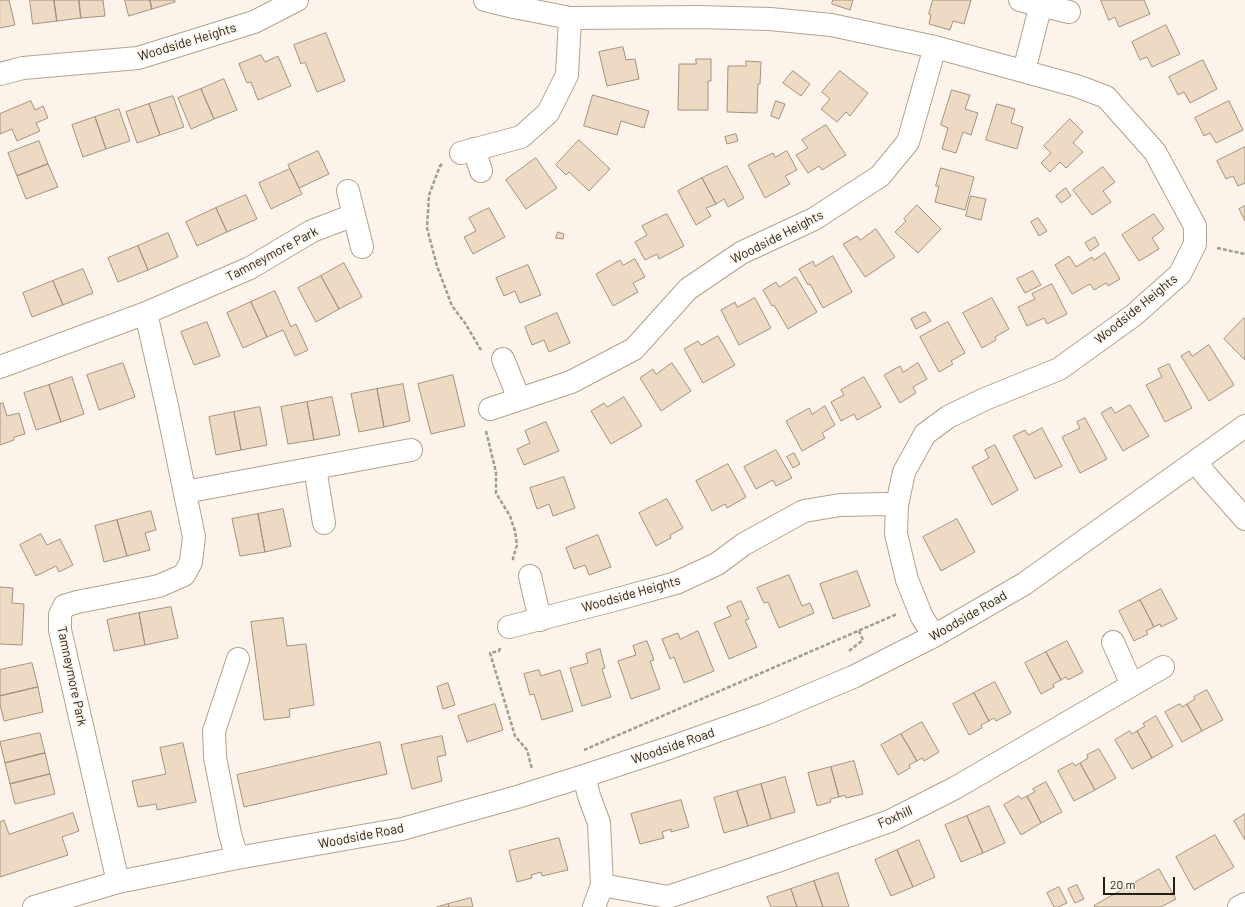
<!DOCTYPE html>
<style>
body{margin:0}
#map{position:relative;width:1245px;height:907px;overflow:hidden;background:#fcf4ea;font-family:Barlow,sans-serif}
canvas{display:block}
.scale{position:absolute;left:1103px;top:877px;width:72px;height:18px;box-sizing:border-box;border:2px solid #241d14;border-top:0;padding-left:5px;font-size:12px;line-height:14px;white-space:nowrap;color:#241d14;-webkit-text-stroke:3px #fcf4ea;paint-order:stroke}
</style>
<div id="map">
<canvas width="1245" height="907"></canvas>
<div class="scale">20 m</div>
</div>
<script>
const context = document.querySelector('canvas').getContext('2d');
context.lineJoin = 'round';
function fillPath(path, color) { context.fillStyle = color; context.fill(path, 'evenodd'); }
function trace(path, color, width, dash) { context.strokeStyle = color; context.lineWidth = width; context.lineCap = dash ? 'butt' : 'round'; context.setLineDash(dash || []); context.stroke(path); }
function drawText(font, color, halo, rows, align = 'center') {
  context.font = font + ' Barlow,sans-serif'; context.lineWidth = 3; context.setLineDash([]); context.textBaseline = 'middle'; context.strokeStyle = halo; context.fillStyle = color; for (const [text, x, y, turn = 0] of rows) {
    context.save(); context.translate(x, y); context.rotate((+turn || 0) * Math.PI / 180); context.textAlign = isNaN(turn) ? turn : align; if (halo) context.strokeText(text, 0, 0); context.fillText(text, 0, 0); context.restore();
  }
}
const building = new Path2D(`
 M0,0H9L15,25L0,28Z
 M30,0H54L57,21L33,24Z
 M54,0H79L81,18L57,21Z
 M79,0H103L105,16L81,18Z
 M125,0H150L152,9L129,16Z
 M150,0H175V2L152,9Z
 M833,0H853L850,10L832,4Z
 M933,0H971L964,24L953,21L950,30L929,24L931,15L929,14Z
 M1101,0H1144L1150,14L1119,27L1115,17L1109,20Z
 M1166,25L1180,54L1152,67L1147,57L1140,60L1132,42Z
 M326,33L345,81L317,92L305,62L301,64L294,45Z
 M623,47L626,60L635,59L639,79L607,86L599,52Z
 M261,55L265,62L278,56L291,86L258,100L251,82L247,83L239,64Z
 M696,59H711V81H708V110H678L679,64H696Z
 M1203,60L1217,89L1190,103L1184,92L1178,95L1169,77Z
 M746,61L761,62L760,84H758L757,113L727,112L728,66H746Z
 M793,71L810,84L801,96L783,83Z
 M840,71L868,93L850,116L846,112L837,122L821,109L830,99L822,92Z
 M224,79L237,110L214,119L201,89Z
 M201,89L214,119L191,129L178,98Z
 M952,90L970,95L965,109L978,113L971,135L963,132L956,153L942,149L948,128L941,125Z
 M593,95L649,111L644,128L621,121L617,135L584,126Z
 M173,96L184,127L160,135L149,104Z
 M31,101L35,110L43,106L48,118L36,123L40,131L17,141L12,129L0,134V114Z
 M776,101L785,104L779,119L771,116Z
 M1229,101L1243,130L1216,143L1210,133L1204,136L1195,118Z
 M149,104L160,135L137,143L126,112Z
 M997,104L1015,109L1011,123L1023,127L1017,149L986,140Z
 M119,109L130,141L106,149L95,117Z
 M95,117L106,149L83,157L72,125Z
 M1070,119L1083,132L1073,143L1083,152L1066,168L1060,162L1050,172L1041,163L1051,153L1044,146Z
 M826,125L846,155L822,170L819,166L808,173L796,155L808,148L802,140Z
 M736,134L738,141L727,144L725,137Z
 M579,140L610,169L589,191L569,172L566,175L556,165Z
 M39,141L48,164L17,176L8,153Z
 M1245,147V183L1238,186L1233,176L1226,179L1217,161Z
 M318,151L329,174L299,188L288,165Z
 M787,151L797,170L785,176L790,184L765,198L748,165L773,153L775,157Z
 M536,158L557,188L526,209L506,180Z
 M48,164L58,187L26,199L17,176Z
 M727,166L744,198L728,207L724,199L716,204L702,178Z
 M1103,167L1115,182L1103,191L1111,202L1092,215L1073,190Z
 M941,168L974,177L965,210L935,202L939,186H936Z
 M290,169L302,194L271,209L259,183Z
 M702,178L716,204L706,208L711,216L696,225L678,191Z
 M1066,188L1071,196L1061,203L1056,196Z
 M246,195L257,219L227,232L216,208Z
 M971,196L986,199L981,220L966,216Z
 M917,205L941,229L918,253L895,232L906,221L904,219Z
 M1245,206V221L1239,209Z
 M216,208L227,232L197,246L186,222Z
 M489,208L505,237L473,254L464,237L476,231L469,218Z
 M667,214L684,246L659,259L657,254L645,260L635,242L647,235L642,226Z
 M1154,214L1164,229L1152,238L1159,249L1139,261L1122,235Z
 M1038,218L1047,231L1039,236L1031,222Z
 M876,229L895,257L865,277L843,244L857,236L860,240Z
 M558,232L564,234L563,239L556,238Z
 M168,233L178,257L148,270L138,246Z
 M1095,237L1099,245L1090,251L1085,243Z
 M138,246L148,270L118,282L108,258Z
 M1105,253L1120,279L1108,286L1106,283L1094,290L1090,284L1072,294L1055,265L1069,256L1076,267L1092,257L1094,260Z
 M833,256L852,292L823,308L810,284L808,285L799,269L813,261L815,266Z
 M635,259L645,277L633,283L638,292L613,306L596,274L620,260L623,265Z
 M344,263L362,297L339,309L321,276Z
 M528,265L541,295L520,303L515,291L504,296L496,278Z
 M83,269L93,293L63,305L53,281Z
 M1033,271L1041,285L1025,293L1017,279Z
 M321,276L339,309L316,322L298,288Z
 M796,277L817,312L788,329L774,305L772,306L763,290L776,282L779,287Z
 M53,281L63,305L32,317L23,293Z
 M1052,284L1067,314L1047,324L1044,318L1027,326L1018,307L1035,299L1032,294Z
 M275,291L291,327L296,324L308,350L295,356L283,330L267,337L251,302Z
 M755,298L771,328L739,345L721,310L735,302L737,307Z
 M992,298L1009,329L995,337L996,340L982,348L963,313Z
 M251,302L267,337L243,348L227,313Z
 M925,312L931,321L916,329L911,319Z
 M557,313L570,343L549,352L544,340L532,345L525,327Z
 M1244,318L1245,319V360L1224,339Z
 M207,322L220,356L194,365L181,332Z
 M948,322L965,353L951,361L953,364L939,372L920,337Z
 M718,336L735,365L703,383L684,349L698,341L701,345Z
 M1209,345L1234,385L1209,401L1181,356L1189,351L1192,356Z
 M123,363L135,397L99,410L87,375Z
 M672,363L691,391L661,411L640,378L653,369L656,374Z
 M918,363L927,379L913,387L916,393L900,403L884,375L900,366L903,372Z
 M1169,364L1192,408L1165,422L1146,385L1162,377L1158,369Z
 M453,375L465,426L431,434L418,384Z
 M72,377L84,414L61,422L49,385Z
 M864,377L881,407L857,420L854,414L841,421L831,402L844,395L841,390Z
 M403,384L410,421L384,427L377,389Z
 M49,385L61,422L36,430L24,393Z
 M377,389L384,427L359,432L351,394Z
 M332,397L340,435L314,440L307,402Z
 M624,397L642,426L611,444L591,411L604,403L607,407Z
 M307,402L314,440L288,444L281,407Z
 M3,403L7,416L19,413L25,434L14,437V440L0,445V404Z
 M1130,405L1149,436L1123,451L1101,413L1111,407L1115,413Z
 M825,406L835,425L822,433L825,438L802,451L786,421L809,408L812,414Z
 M260,407L267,445L241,450L234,412Z
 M234,412L241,450L216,455L209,417Z
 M1085,418L1107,459L1080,473L1062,437L1080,428L1077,422Z
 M546,422L559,451L524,465L517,449L530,443L525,431Z
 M1042,428L1062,466L1035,479L1013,436L1025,430L1028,435Z
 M995,445L1018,490L992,505L972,467L989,458L985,450Z
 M776,450L792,478L776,486L773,480L756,489L744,467Z
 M794,453L800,464L793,468L787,457Z
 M728,464L746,497L727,508L725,504L712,511L696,481Z
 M564,477L575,508L553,516L549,504L537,509L530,488Z
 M667,499L683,528L670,535L671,538L656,546L639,513Z
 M283,509L291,546L265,552L258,514Z
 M151,511L156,530L145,533L150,550L127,556L117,520Z
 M258,514L265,552L240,556L232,519Z
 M957,519L975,552L941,571L923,537Z
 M117,520L127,556L104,562L95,526Z
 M41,534L47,545L60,539L73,565L59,572L56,566L36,576L20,545Z
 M598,535L611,567L589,575L585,565L574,569L566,548Z
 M857,571L870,606L833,619L820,584Z
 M789,575L802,606L810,603L814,613L779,628L768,602L764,603L757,588Z
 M0,587L13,588L12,603L24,604L22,645L0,644Z
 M1161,589L1177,619L1161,627L1160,624L1154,627L1140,600Z
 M1140,600L1154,627L1146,631L1148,634L1134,641L1119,611Z
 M741,601L749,619L745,620L757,647L729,659L714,623L731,616L727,607Z
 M171,607L178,638L145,645L139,613Z
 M139,613L145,645L114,651L107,620Z
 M283,618L287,646L306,644L314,705L289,709L290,717L264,720L251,622Z
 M698,631L714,671L684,683L674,657L670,659L662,639L678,633L680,639Z
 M647,641L654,660L650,661L660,689L631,699L618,661L636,655L633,646Z
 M1067,641L1083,672L1068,680L1066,677L1061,680L1046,652Z
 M600,649L605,668L602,669L611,697L582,706L570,668L588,663L586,654Z
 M1046,652L1061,680L1053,684L1054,687L1041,694L1025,663Z
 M32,663L38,687L0,696V670Z
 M539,670L541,676L560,670L573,711L542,720L534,694L530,695L524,674Z
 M995,682L1011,713L996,721L994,718L989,721L974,693Z
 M448,683L455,705L443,709L437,687Z
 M38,687L43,712L4,721L0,704V696Z
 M1207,690L1223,720L1202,731L1187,704L1195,699L1194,697Z
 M974,693L989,721L981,725L982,728L969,735L953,704Z
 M495,704L503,730L467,742L458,716Z
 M1180,704L1182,707L1187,704L1202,731L1182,742L1165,712Z
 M1156,716L1173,746L1152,758L1137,731L1145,726L1143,724Z
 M922,722L939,752L924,761L922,758L917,761L901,734Z
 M1130,731L1132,734L1137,731L1152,758L1132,769L1115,740Z
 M40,733L45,753L5,763L0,742Z
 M901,734L917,761L909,765L910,768L898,775L881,745Z
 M442,736L446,755L437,757L442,781L412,789L401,745Z
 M380,742L387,774L244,807L237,775Z
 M183,743L196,802L157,810L156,804L138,807L132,781L166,774L160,748Z
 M1099,749L1116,778L1095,790L1080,763L1088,758L1087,755Z
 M45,753L50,774L10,784L5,763Z
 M854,761L863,794L846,798L845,795L839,797L831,767Z
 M1073,763L1075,766L1080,763L1095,790L1074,801L1058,771Z
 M831,767L839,797L830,799L831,802L817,806L808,773Z
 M50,774L55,794L15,804L10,784Z
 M785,777L795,812L771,819L761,784Z
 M1046,782L1062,812L1041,823L1027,796L1035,792L1033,789Z
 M761,784L771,819L748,826L737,791Z
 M737,791L748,826L724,833L714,798Z
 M1019,796L1021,799L1027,796L1041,823L1021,835L1004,805Z
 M681,800L689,827L671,832V829L662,832L664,838L640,844L631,814Z
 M989,806L1005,843L983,853L967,816Z
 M73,813L79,831L62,837L68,855L0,877V822L4,820L9,834Z
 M1245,814V840L1234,821Z
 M967,816L983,853L961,862L945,825Z
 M1215,835L1234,867L1194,890L1176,857Z
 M559,838L568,870L542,876L541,872L531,875L532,878L517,882L509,851Z
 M919,840L935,877L913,887L897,850Z
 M897,850L913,887L891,896L875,860Z
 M1159,869L1176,899L1161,907H1095L1094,906Z
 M838,873L849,907H823L814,881Z
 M814,881L823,907H797L791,889Z
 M1077,885L1084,899L1075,903L1068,889Z
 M1059,887L1067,903L1058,907H1054L1047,893Z
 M791,889L797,907H771L767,897Z
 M471,898L473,907H449L448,904Z
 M448,904L449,907H437Z`);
fillPath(building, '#eedac2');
trace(building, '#a5927c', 1);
const minor = new Path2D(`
 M485,0L514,7L570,18L699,17L770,19L831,25L935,47L1077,86L1106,97L1155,152L1195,226V244L1180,274L1134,315L1059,369L985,399L948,417L925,434L904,472L897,505L896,534L907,580L922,617L934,636
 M1020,0L1069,12
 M1024,71L1042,0
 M0,74L23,68L138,58L254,22L297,0
 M474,149L481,171
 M461,153L521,137L548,113L567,75L570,18
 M348,191L362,247
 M503,359L519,399
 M0,367L146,313L250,268L312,231L354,215
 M490,409L571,382L634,349L688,289L741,253L814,219L880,176L908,142L935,47
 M1196,461L1205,474L1245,519
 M315,468L324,523
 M185,492L411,450
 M530,576L540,620
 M509,627L614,600L676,583L717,564L744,544L804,511L840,505L885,504L897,505
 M1113,642L1132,685
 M584,776L589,796L599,823L602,885L594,907
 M237,858L230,834L215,757L214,731L238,659
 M118,882L60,630V615L64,606L77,602L159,586L184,575L191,562L194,537L167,406L146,313
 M602,885L668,897L777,861L890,821L955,788L1163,667
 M34,907L118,882L237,858L402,829L517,797L584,776L672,747L765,714L853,677L934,636L1024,584L1245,426
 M1239,907L1245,904`);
trace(minor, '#b5a28b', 24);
trace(new Path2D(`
 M442,164L440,166L429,195L427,228L437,266L452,306L465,323L481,350
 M1217,248L1245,254
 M486,431L496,472V493L510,516L515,531L517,545L513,558V561
 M500,648L499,651L490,653L515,736L527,750L532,769
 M849,651L863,640L859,631
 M584,750L897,614`), '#a39b92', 2.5, [4, 2]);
trace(minor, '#fff', 22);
drawText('13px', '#241d14', '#fcf4ea', [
 ["Woodside Heights",187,42,-17],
 ["Woodside Heights",777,237,-27],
 ["Tamneymore Park",272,254,-28],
 ["Woodside Heights",1136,309,-39],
 ["Woodside Heights",631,594,-16],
 ["Woodside Road",968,616,-30],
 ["Tamneymore Park",72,676,78],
 ["Woodside Road",673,746,-19],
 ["Foxhill",895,817,-24],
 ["Woodside Road",361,836,-11]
]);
</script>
